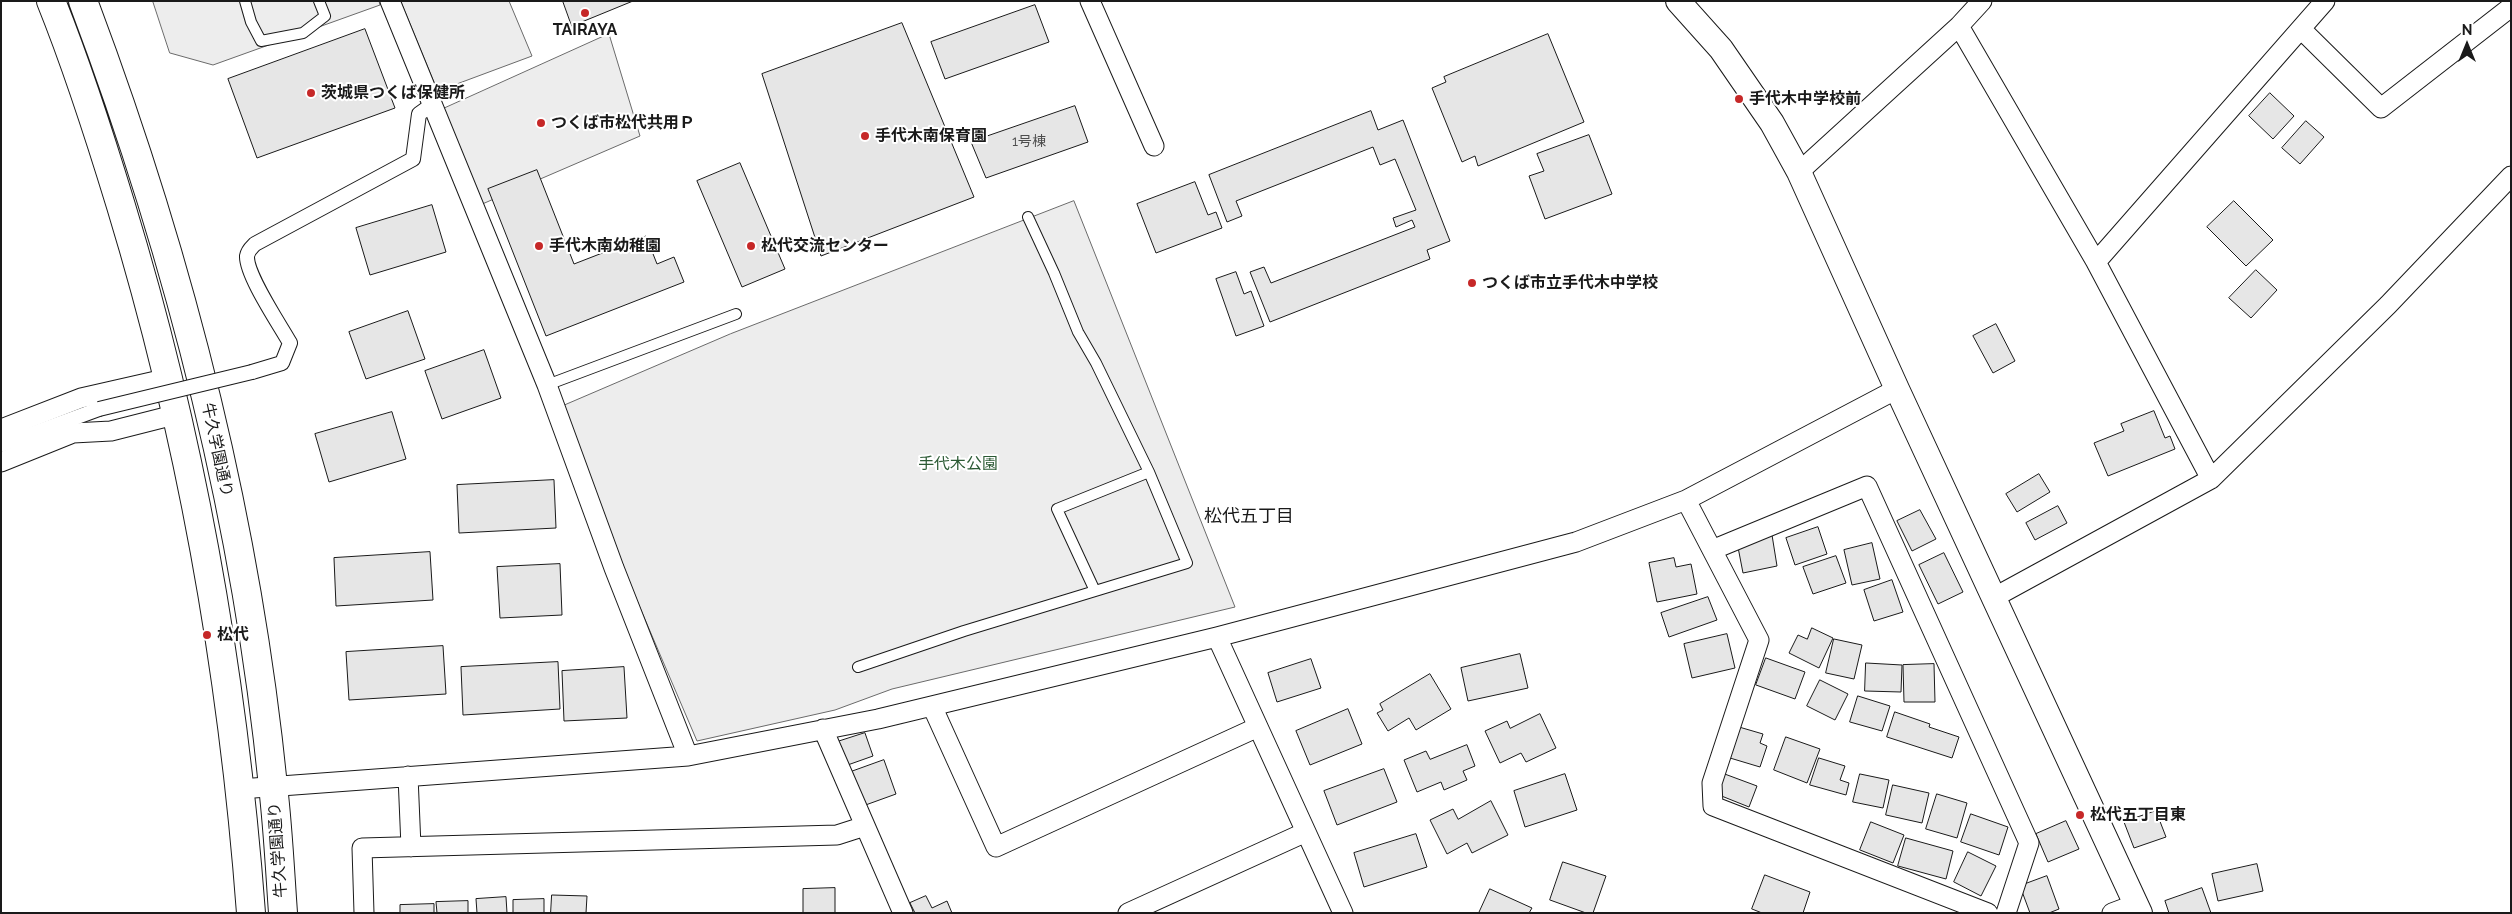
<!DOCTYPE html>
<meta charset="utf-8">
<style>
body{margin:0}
#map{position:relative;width:2512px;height:914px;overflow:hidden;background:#fff;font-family:Raleway,sans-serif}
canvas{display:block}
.frame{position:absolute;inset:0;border:2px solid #1a1a1a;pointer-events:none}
.north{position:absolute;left:2442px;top:20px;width:50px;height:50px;-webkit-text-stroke:4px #fff;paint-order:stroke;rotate:0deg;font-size:14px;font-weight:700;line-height:20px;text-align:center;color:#1a1a1a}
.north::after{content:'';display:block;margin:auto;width:18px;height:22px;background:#1a1a1a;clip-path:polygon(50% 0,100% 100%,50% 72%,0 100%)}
</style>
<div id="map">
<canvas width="2512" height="914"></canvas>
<div class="frame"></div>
<div class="north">N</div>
</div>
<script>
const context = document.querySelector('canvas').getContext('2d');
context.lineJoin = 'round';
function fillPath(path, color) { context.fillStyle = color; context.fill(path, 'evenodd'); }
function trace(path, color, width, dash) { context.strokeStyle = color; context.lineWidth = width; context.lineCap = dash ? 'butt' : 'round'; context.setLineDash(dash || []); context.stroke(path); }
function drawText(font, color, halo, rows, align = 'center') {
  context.font = font + ' Raleway,"Noto Sans JP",sans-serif'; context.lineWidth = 4; context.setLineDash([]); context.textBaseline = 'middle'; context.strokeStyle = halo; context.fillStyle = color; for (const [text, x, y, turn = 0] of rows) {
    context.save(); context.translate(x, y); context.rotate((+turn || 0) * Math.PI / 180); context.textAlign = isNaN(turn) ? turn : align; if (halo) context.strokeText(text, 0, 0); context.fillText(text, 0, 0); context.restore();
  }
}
const built = new Path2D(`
 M153,1H379L380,5L213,65L170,53Z
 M401,1H509L532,56L438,91Z
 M609,34L640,136L473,208L443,109Z
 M1074,201L1235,607L892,689L835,710L697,741L555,409L730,334Z`);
fillPath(built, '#ededed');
trace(built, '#6a6a6a', 1);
const building = new Path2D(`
 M563,1H633L572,26Z
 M1035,5L1049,42L945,79L931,42Z
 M902,23L974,197L821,256L762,74Z
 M365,29L395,108L257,158L228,79Z
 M1548,34L1584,122L1478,166L1475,156L1462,162L1432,88L1446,82L1444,77Z
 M2270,93L2294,116L2273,139L2249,116Z
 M1075,106L1088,142L986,178L971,142Z
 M1371,111L1378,130L1403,120L1450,241L1427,250L1430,259L1270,322L1250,272L1264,267L1271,283L1415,227L1412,220L1396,227L1393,218L1416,210L1395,159L1380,165L1373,147L1236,201L1242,216L1227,222L1209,175Z
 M2306,121L2324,137L2300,164L2282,148Z
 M1589,135L1612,194L1545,219L1529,176L1544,171L1537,154Z
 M740,163L785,269L742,287L697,181Z
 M537,170L574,264L646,236L657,264L674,257L684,282L546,336L488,189Z
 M1195,182L1208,215L1216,212L1222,228L1156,253L1137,204Z
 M2234,201L2273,240L2246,266L2207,227Z
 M432,205L446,252L370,275L356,228Z
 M2256,270L2277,290L2251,318L2229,298Z
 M1236,272L1244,294L1251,291L1264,326L1236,336L1216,279Z
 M408,311L425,359L366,379L349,332Z
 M1996,324L2015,361L1993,373L1973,336Z
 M484,350L501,398L442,419L425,371Z
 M2154,411L2165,438L2170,436L2175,449L2108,476L2094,443L2124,431L2121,424Z
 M392,412L406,459L329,482L315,434Z
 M2039,474L2050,492L2017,512L2006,494Z
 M554,480L556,528L459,533L457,485Z
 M2058,506L2067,523L2035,540L2026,523Z
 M1920,510L1936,539L1912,551L1897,521Z
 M1818,527L1827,554L1795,565L1786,538Z
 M1772,535L1777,566L1743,573L1737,542Z
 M1872,543L1880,579L1852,585L1844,550Z
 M430,552L433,600L336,606L334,558Z
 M1944,553L1963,592L1938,604L1919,565Z
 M1836,556L1846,583L1813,594L1803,567Z
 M1674,558L1676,567L1691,564L1697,594L1657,602L1649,563Z
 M560,564L562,615L500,618L497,567Z
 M1892,580L1903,612L1874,621L1864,590Z
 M1708,597L1717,620L1669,637L1661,613Z
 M1812,628L1833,638L1819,668L1789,653L1798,635L1807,639Z
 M1727,634L1735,668L1692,678L1684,644Z
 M1834,639L1862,645L1854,679L1826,673Z
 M443,646L446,694L349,700L346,652Z
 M1520,654L1528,688L1468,701L1461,668Z
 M1766,658L1805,672L1795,699L1756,685Z
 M1311,659L1321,688L1277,702L1268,673Z
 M558,662L560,709L463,715L461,667Z
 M1866,663L1902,665L1901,692L1865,691Z
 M1934,664L1935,702H1904L1903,665Z
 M624,667L627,718L564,721L562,671Z
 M1430,674L1451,709L1416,730L1409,718L1388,731L1377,713L1383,710L1380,704Z
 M1820,680L1848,694L1835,720L1807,706Z
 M1858,696L1890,706L1882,731L1850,722Z
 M1348,709L1362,744L1310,765L1296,731Z
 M1895,712L1930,724L1929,727L1959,737L1952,758L1887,737Z
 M1540,714L1556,748L1526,762L1521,753L1500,763L1485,731L1507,721L1510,728Z
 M1739,727L1763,734L1760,743L1767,746L1760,767L1730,758Z
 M865,733L873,756L842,767L834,743Z
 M1786,737L1820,749L1807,783L1774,770Z
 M1467,745L1475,766L1463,771L1467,780L1444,790L1441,782L1417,792L1404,760L1426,751L1430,759Z
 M1819,758L1845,766L1840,780L1849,783L1846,795L1810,785Z
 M884,760L896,794L860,807L848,773Z
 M1384,769L1397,802L1337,825L1324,791Z
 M1722,773L1757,786L1749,807L1714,793Z
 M1565,774L1577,810L1525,827L1514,791Z
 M1860,774L1889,780L1883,808L1853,802Z
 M1893,785L1929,793L1922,823L1886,815Z
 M1937,794L1967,803L1957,838L1926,829Z
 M1491,801L1508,835L1472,853L1467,843L1447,854L1430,820L1453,809L1458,819Z
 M2156,811L2166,837L2134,848L2124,822Z
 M1971,814L2008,827L1999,855L1961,842Z
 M2066,821L2079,849L2048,862L2036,834Z
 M1871,822L1904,835L1893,863L1860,850Z
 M1416,834L1427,867L1364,887L1354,853Z
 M1906,838L1953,851L1946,879L1898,866Z
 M1968,852L1996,866L1981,896L1954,882Z
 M1563,862L1606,876L1593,913H1586L1550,900Z
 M2257,864L2263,891L2218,901L2212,874Z
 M1765,875L1810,892L1803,913H1762L1752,909Z
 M2047,876L2059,909L2049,913H2030L2020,886Z
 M835,888V913H803V889Z
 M2202,888L2211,913H2169L2165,901Z
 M1490,889L1532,908L1529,913H1479Z
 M552,895L587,896L586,913H551Z
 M926,896L932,908L947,901L952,913H915L910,903Z
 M506,897L507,913H477L476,899Z
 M544,899V913H513V900Z
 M468,901V913H437L436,902Z
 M434,904V913H400V905Z`);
fillPath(building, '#e6e6e6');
trace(building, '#1a1a1a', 1);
const service = new Path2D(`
 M245,1L251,22L261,41L303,33L325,16L319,1
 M547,385L736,314
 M1095,591L1057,509L1149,472
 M858,667L964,631L1187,563L1149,472L1096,363L1078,332L1054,273L1028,217`);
const pedestrian = new Path2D(`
 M252,372L282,363L290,343C280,325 246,275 247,256C248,250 251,248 255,244L413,159L419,114L433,104
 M1,445L99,409`);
const minor = new Path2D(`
 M390,1L547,385L614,568L688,756
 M1090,1L1154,146
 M1959,26L2096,262L2211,479
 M2301,29L2381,108L2511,7
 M1799,172L1959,26L1982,1
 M2096,262L2325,1
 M1,429L81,398L169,378
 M1,462L73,433L111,431L178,414
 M1686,500L1759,640L1712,783L1713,806L1988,913
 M1712,550L1867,486L2029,843L2006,913
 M1993,598L2211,479L2388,305L2511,176
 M1217,637L1343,913
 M932,706L996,847L1258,727
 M823,729L903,913
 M408,776L411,847
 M240,789L688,756L878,719L1217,637L1576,542L1686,500L1897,389
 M364,913L362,848L837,835L865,826
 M1128,913L1306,832
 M2112,913L2136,904`);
const tertiary = new Path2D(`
 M1678,1L1721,49L1772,123L1799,172L1897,389L2140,913`);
const trunk = new Path2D(`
 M51,1C78,68 100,137 121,206C191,436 233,673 251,913
 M83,1C178,253 246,518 273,786C278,828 280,871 283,913`);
trace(service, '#1a1a1a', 12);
trace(pedestrian, '#1a1a1a', 16);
trace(minor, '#1a1a1a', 21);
trace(tertiary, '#1a1a1a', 26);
trace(trunk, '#1a1a1a', 30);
trace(service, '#fff', 10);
trace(pedestrian, '#fff', 14);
trace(minor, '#fff', 19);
trace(tertiary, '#fff', 24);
trace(trunk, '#fff', 28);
const pedestrianBridge = new Path2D(`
 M99,409L252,372`);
trace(pedestrianBridge, '#1a1a1a', 16, []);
trace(pedestrianBridge, '#fff', 14);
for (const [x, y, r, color] of [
 [585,13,5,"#c62828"],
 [311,93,5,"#c62828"],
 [1739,99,5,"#c62828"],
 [541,123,5,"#c62828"],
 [865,136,5,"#c62828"],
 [539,246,5,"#c62828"],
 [751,246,5,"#c62828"],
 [1472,283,5,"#c62828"],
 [207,635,5,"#c62828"],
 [2080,815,5,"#c62828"]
]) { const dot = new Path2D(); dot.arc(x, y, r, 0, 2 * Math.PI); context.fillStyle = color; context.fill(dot); trace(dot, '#fff', 2); }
drawText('14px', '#4d4d4d', null, [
 ["1号棟",1029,142]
]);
drawText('bold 16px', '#1a1a1a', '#fff', [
 ["TAIRAYA",585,30,"center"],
 ["茨城県つくば保健所",321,93],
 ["手代木中学校前",1749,99],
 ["つくば市松代共用Ｐ",551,123],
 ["手代木南保育園",875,136],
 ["手代木南幼稚園",549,246],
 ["松代交流センター",761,246],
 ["つくば市立手代木中学校",1482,283],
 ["松代",217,635],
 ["松代五丁目東",2090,815]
], 'left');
drawText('16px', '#1a1a1a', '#fff', [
 ["牛久学園通り",217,450,78],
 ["牛久学園通り",278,850,-94]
]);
drawText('16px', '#2b5a34', '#fff', [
 ["手代木公園",958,464]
]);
drawText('18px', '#1a1a1a', '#fff', [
 ["松代五丁目",1249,517]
]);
</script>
